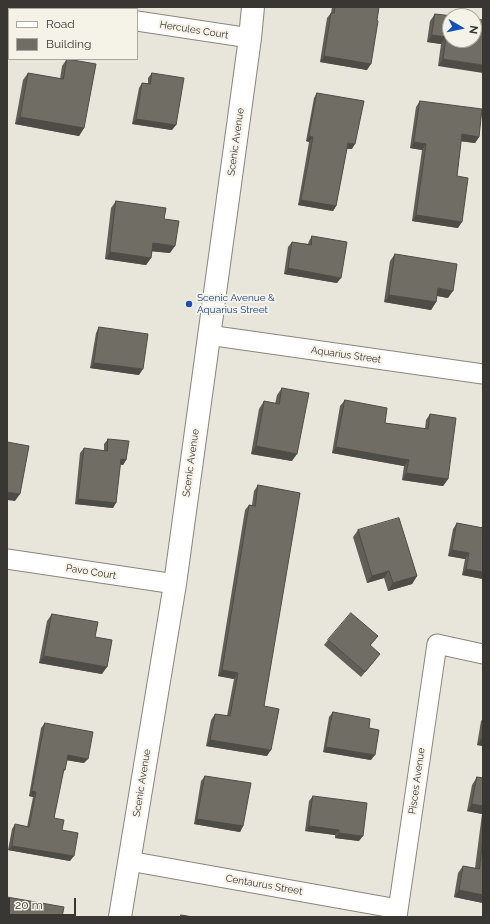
<!DOCTYPE html>
<style>
body{margin:0}
#map{position:relative;width:490px;height:924px;overflow:hidden;background:#e8e5da;font-family:Raleway,sans-serif}
canvas{display:block}
.frame{position:absolute;inset:0;border:8px solid #383733;pointer-events:none}
.legend{position:absolute;left:8px;top:8px;width:130px;height:52px;box-sizing:border-box;background:#f5f2e7;border:1px solid #a9a79f;margin:0;padding:5px 7px;list-style:none;font-size:12px;color:#383733}
.legend li{display:flex;align-items:center;gap:8px;height:20px}
.legend b{width:20px;border:1px solid #a9a79f}
.north{position:absolute;left:442px;top:8px;width:40px;height:40px;box-sizing:border-box;background:#f5f2e7;border:1px solid #a9a79f;border-radius:50%;rotate:99deg;font-size:11px;font-weight:700;line-height:16px;text-align:center;color:#383733}
.north::after{content:'';display:block;margin:auto;width:14px;height:18px;background:#0c52bd;clip-path:polygon(50% 0,100% 100%,50% 72%,0 100%)}
.scale{position:absolute;left:8px;top:898px;width:68px;height:18px;box-sizing:border-box;border:2px solid #383733;border-top:0;padding-left:5px;font-size:12px;line-height:14px;white-space:nowrap;color:#383733;-webkit-text-stroke:3px #f5f2e7;paint-order:stroke}
</style>
<div id="map">
<canvas width="490" height="924"></canvas>
<div class="frame"></div>
<ul class="legend">
<li><b style="height:5px;background:#fff"></b>Road</li>
<li><b style="height:11px;background:#706d64"></b>Building</li>
</ul>
<div class="north">N</div>
<div class="scale">20 m</div>
</div>
<script>
const context = document.querySelector('canvas').getContext('2d');
context.lineJoin = 'round';
function trace(path, color, width, dash) { context.strokeStyle = color; context.lineWidth = width; context.lineCap = dash ? 'butt' : 'round'; context.setLineDash(dash || []); context.stroke(path); }
function fillPath(path, color) { context.fillStyle = color; context.fill(path, 'evenodd'); }
function drawText(font, color, halo, rows, align = 'center') {
  context.font = font + ' Raleway,sans-serif'; context.lineWidth = 4; context.setLineDash([]); context.textBaseline = 'middle'; context.strokeStyle = halo; context.fillStyle = color; for (const [text, x, y, turn = 0] of rows) {
    context.save(); context.translate(x, y); context.rotate((+turn || 0) * Math.PI / 180); context.textAlign = isNaN(turn) ? turn : align; if (halo) context.strokeText(text, 0, 0); context.fillText(text, 0, 0); context.restore();
  }
}
const minor = new Path2D(`
 M41,7L54,9
 M137,21L250,38
 M208,335L483,374
 M7,559L175,584
 M129,861L398,909
 M397,917L437,644L483,654`);
const tertiary = new Path2D(`
 M120,917L175,584L250,38L253,7`);
trace(minor, '#89867c', 21);
trace(tertiary, '#89867c', 24);
trace(minor, '#fff', 19);
trace(tertiary, '#fff', 22);
fillPath(new Path2D(`
 M332,7H379L367,70L320,62L327,18L331,13Z
 M435,14L474,40L438,66L441,44L427,42L430,21Z
 M67,59L84,128L79,136L15,124L23,80L28,73L60,79L62,66Z
 M152,73L172,130L132,124L139,88L142,83H148V78Z
 M317,93L352,149H347L336,206L333,211L298,205L309,142L306,141L314,98Z
 M420,101L479,137L475,143L461,141L457,176L458,228L412,221L422,150L410,148L416,107Z
 M116,201L164,219L170,253L152,251L151,258L146,265L105,259L111,208Z
 M312,236L337,283L284,274L288,247L292,242L308,244L309,241Z
 M395,254L448,298L437,296L436,302L431,310L384,302L390,261Z
 M99,327L139,375L90,368L96,333Z
 M282,388L292,461L251,454L259,409L264,401L275,404L277,395Z
 M345,400L385,423L425,429L426,420L430,414L448,479L443,486L402,480L404,466L332,453L340,406Z
 M108,439L126,460L123,465L120,464L113,508L75,504L80,453L84,448L104,451V444Z
 M258,485L264,706L267,756L206,746L211,720L215,714L227,716L234,679L218,676L245,510L249,505H252L254,491Z
 M457,523L483,528V579L462,575L465,559L448,556L453,529Z
 M358,530L417,576L412,584L388,591L384,578L367,583L353,537Z
 M52,614L95,637L102,674L39,663L47,621Z
 M378,636L370,646L376,659L361,677L324,645L328,640Z
 M333,712L369,728L371,760L323,752L329,717Z
 M483,719V746L477,745L481,721Z
 M45,723L84,763L67,760L65,770L63,773L54,818L62,830L70,861L8,850L12,829L15,824L27,827L33,797L29,796L41,728Z
 M205,776L243,826L240,832L194,824L201,781Z
 M477,777L483,778V903L454,897L458,873L463,866L475,868L482,814L467,811L472,785Z
 M313,796L359,841L335,838V835L305,831L309,801Z`), '#605e56');
fillPath(new Path2D(`
 M432,35L446,37L441,44L427,42Z
 M324,56L371,64L367,70L320,62Z
 M443,59L483,65V73L438,66Z
 M20,117L84,128L79,136L15,124Z
 M136,119L176,125L172,130L132,124Z
 M462,134L479,137L475,143L458,141Z
 M309,136L313,137L309,142L306,141Z
 M414,142L426,144L422,150L410,148Z
 M348,143L355,144L352,149L344,148Z
 M301,200L336,206L333,211L298,205Z
 M416,215L462,222L458,228L412,221Z
 M153,243L175,246L170,253L148,251Z
 M110,252L151,258L146,265L105,259Z
 M288,268L341,278L337,283L284,274Z
 M438,288L453,291L448,298L433,295Z
 M389,295L436,302L431,310L384,302Z
 M94,363L143,369L139,375L90,368Z
 M256,446L297,454L292,461L251,454Z
 M336,447L409,460L404,466L332,453Z
 M121,459L126,460L123,465L117,464Z
 M406,473L448,479L443,486L402,480Z
 M7,492L20,494L15,501L7,500Z
 M78,499L116,503L113,508L75,504Z
 M452,550L469,553L465,559L448,556Z
 M466,569L483,572V579L462,575Z
 M389,571L384,578L367,583L372,576Z
 M417,576L412,584L388,591L393,583Z
 M44,656L107,667L102,674L39,663Z
 M222,670L238,673L234,679L218,676Z
 M482,738H483V746L477,745Z
 M210,740L271,750L267,756L206,746Z
 M326,747L375,755L371,760L323,752Z
 M68,755L88,759L84,763L65,760Z
 M32,791L36,792L33,797L29,796Z
 M472,804L483,806V813L482,814L467,811Z
 M197,819L243,826L240,832L194,824Z
 M309,826L339,830L335,835L305,831Z
 M339,833L363,836L359,841L335,838Z
 M12,846L74,856L70,861L8,850Z
 M459,890L483,895V903L454,897Z`), '#4e4c46');
const building = new Path2D(`
 M335,7H379L377,20L378,21L371,64L324,56L331,13H334Z
 M435,14L453,16H450V40H474V19L483,20V65L443,59L446,37L432,35Z
 M67,59L96,64L84,128L20,117L28,73L63,79Z
 M152,73L184,78L176,125L136,119L142,83L150,84Z
 M317,93L364,101L355,144L348,143L336,206L301,200L313,137L309,136Z
 M420,101L482,109L479,137L462,134L457,176L468,178L462,222L416,215L426,144L414,142Z
 M116,201L166,208L164,219L179,221L175,246L153,243L151,258L110,252Z
 M312,236L347,242L341,278L288,268L292,242L311,245Z
 M395,254L457,264L453,291L438,288L436,302L389,295Z
 M99,327L148,334L143,369L94,363Z
 M282,388L309,393L297,454L256,446L264,401L279,404Z
 M345,400L387,408L385,423L428,429L430,414L456,418L448,479L406,473L409,460L336,447Z
 M108,439L129,441L126,460L121,459L116,503L78,499L84,448L107,451Z
 M7,442L29,446L20,494L7,492Z
 M258,485L300,493L264,706L279,709L271,750L210,740L215,714L230,716L238,673L222,670L249,505L255,506Z
 M399,518L417,576L393,583L389,571L372,576L358,530Z
 M457,523L483,528V572L466,569L469,553L452,550Z
 M351,613L378,636L370,645L380,654L365,672L328,640Z
 M52,614L98,622L95,637L112,640L107,667L44,656Z
 M333,712L370,719L369,728L379,730L375,755L326,747Z
 M45,723L93,732L88,759L68,755L65,770L64,769L54,818L64,820L62,830L78,833L74,856L12,846L15,824L29,827L36,792L32,791Z
 M205,776L251,783L243,826L197,819Z
 M477,777L483,778V806L472,804Z
 M313,796L367,803L363,836L339,833V830L309,826Z
 M483,838V895L459,890L463,866L479,869Z
 M7,897L64,907L62,917H7Z
 M181,915L193,917H181Z`);
fillPath(building, '#706d64');
trace(building, '#4e4c46', 1);
for (const [x, y, r, color] of [
 [189,304,4,"#1a4fb4"]
]) { const dot = new Path2D(); dot.arc(x, y, r, 0, 2 * Math.PI); context.fillStyle = color; context.fill(dot); trace(dot, '#f5f2e7', 1.5); }
drawText('10px', '#383733', '#f5f2e7', [
 ["Hercules Court",194,30,9],
 ["Scenic Avenue",236,142,-82],
 ["Aquarius Street",346,355,8],
 ["Scenic Avenue",191,463,-82],
 ["Pavo Court",91,572,9],
 ["Pisces Avenue",417,781,-82],
 ["Scenic Avenue",142,783,-81],
 ["Centaurus Street",264,885,10]
]);
drawText('10px', '#164399', '#f5f2e7', [
 ["Scenic Avenue &",197,298],
 ["Aquarius Street",197,310]
], 'left');
</script>
